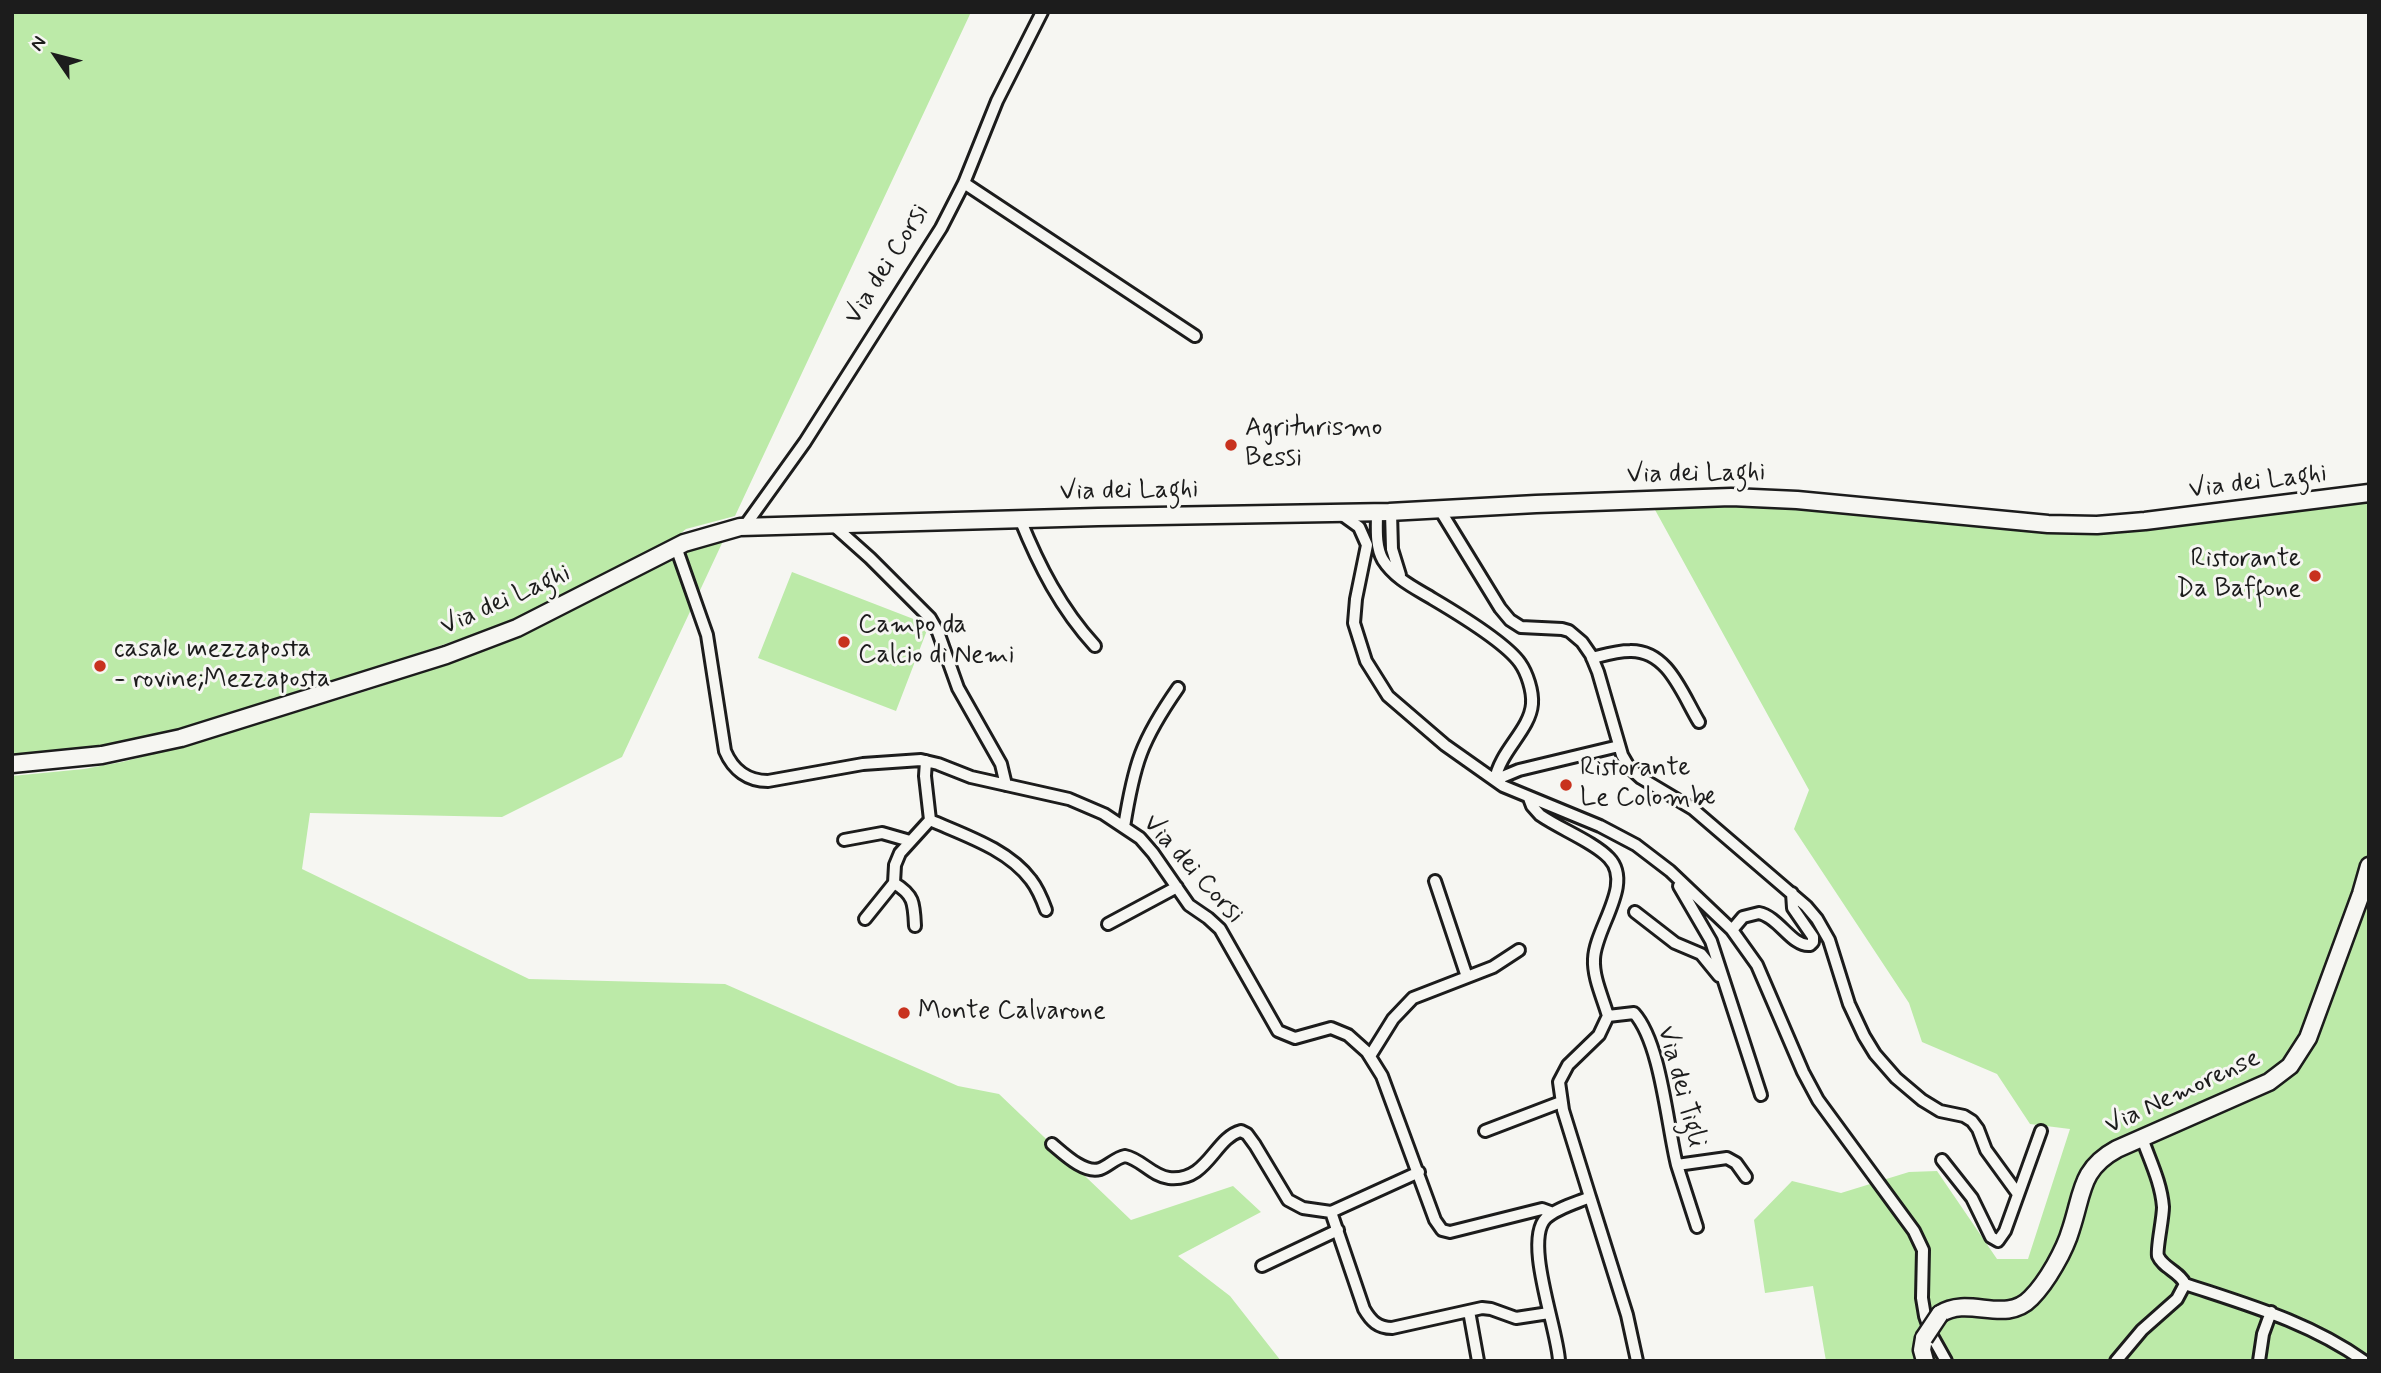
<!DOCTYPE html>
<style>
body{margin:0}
#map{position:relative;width:2381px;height:1373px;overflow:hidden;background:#f6f6f2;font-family:Mynerve,sans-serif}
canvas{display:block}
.frame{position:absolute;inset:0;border:14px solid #1c1c1c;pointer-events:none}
.north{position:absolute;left:21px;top:21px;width:70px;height:70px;-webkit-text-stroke:5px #f6f6f2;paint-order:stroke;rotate:305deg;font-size:19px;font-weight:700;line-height:28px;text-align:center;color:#1c1c1c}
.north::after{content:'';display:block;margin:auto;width:24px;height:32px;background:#1c1c1c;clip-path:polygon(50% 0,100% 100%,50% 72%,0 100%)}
</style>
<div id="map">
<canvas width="2381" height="1373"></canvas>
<div class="frame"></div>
<div class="north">N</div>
</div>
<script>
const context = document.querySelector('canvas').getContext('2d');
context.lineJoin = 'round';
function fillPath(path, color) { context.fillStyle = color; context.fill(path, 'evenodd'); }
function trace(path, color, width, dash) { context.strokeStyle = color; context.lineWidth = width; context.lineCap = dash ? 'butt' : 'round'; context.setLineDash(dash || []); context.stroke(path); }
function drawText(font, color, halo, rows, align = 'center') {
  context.font = font + ' Mynerve,sans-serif'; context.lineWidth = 6; context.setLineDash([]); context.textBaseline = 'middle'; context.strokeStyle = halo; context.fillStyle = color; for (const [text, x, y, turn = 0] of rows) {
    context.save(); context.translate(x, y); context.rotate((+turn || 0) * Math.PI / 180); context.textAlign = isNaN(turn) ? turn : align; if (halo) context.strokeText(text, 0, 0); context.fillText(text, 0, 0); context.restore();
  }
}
fillPath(new Path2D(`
 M12,12H971L735,516L686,529L675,538L538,609L501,625L205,726L107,747L12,758Z
 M2369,497V1361H1826L1813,1286L1765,1293L1754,1220L1792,1181L1841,1193L1909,1172L1937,1171L1997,1259H2028L2070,1129L2030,1124L1997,1074L1922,1042L1909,1003L1794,829L1809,790L1654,508L1756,503L2022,528Z
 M724,539L622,757L502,817L310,813L302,869L529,979L725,984L958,1086L999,1094L1131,1220L1233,1186L1261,1212L1178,1256L1230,1296L1281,1361H12V776L84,769L122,762L196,743L373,689L512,639L552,619L652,563L692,546Z
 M792,572L929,625L896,711L758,658Z`), '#bceaa8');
const minor = new Path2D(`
 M964,183L1195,336
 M1440,510L1500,608L1510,620L1521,627L1562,629L1569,631L1582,642L1591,655L1598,672L1622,755L1629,767L1641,778L1693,809L1806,906L1817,919L1829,940L1849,1004L1864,1036L1875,1054L1896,1078L1922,1100L1940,1111L1964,1116L1972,1121L1978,1129L1986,1150L2018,1194
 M1377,512C1377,527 1375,546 1383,560C1395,579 1415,588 1433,599C1455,612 1506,643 1520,663C1527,673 1533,691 1532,704C1530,730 1500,751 1495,780
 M1391,512L1392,549L1400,575
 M1341,514L1359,527L1367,545L1356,599L1354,623L1366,661L1388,696L1445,745L1503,786L1600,826L1636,845L1670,871L1732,930L1757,965L1803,1072L1818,1100L1914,1231L1923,1250L1922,1298L1925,1316L1932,1336L1946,1361
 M1020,519C1039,566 1061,609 1095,646
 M833,525L870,558L930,618L938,632L958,688L1001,764L1006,785
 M744,527L805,442L941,228L964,183L997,101L1042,12
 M676,547L707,635L725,751C733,770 748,781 768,781L863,764L921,760L938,764L971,777L1069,799L1104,814L1140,838L1153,853L1189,905L1208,918L1220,929L1278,1031L1295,1038L1331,1028L1348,1035L1367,1052L1382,1076L1435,1220L1442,1230L1450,1232L1542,1209L1553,1213
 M1592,658C1604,655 1617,651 1630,651C1668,650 1682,694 1699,722
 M926,761L925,776L930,820
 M1495,780L1519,770L1619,746
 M1529,798L1532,806L1540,815C1560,829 1594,842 1609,858C1634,884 1595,928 1594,959C1593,978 1603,998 1608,1016L1599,1035L1568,1065L1559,1082L1563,1110L1590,1197C1576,1203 1557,1208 1546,1218C1523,1241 1558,1330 1559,1361
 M930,820C964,835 1008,849 1031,880C1038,889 1042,899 1046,910
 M1124,827C1134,764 1141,741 1178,688
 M844,840L882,833L910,841
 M1435,881L1467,977
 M894,883C914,895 914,903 915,926
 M1679,886L1711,941L1761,1095
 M1635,912L1675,943L1701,954L1719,976
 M865,919L894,883L895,865L900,853L930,820
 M1108,924L1177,887
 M1732,930L1743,917L1759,913C1779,917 1792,947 1810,945L1813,942V937L1793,908L1792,893
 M1608,1016L1634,1013C1661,1043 1667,1125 1677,1165L1727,1158L1736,1163L1746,1177
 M1370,1056L1393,1019L1413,998L1493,967L1519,950
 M1485,1131L1561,1102
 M1052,1144C1063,1153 1084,1174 1100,1169C1109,1166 1115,1158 1125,1156C1141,1159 1152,1176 1169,1178C1208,1182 1214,1138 1241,1131L1247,1134L1255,1145L1288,1200L1303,1208L1331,1212L1419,1172
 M1942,1160L1972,1198L1991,1237L1998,1241L2005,1231L2041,1131
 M1677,1165L1697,1227
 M1590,1197L1627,1315L1637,1361
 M1331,1212L1364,1309C1371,1321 1378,1328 1392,1328L1482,1308L1491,1309L1516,1318L1549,1313
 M1262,1266L1338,1230
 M2185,1284C2248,1305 2309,1322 2364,1361
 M1469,1311L1478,1361
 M2116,1361L2142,1330L2177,1299L2185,1284C2180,1272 2163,1268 2158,1256C2156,1250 2163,1219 2163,1207C2161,1182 2150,1161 2142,1138
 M2259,1361L2263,1334L2271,1312`);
const secondary = new Path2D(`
 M12,764L102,755L181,738L446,655L517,628L684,543L740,527L1098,517L1389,512L1536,504L1731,497L1797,500L2048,524L2097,525L2145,521L2369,493
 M1940,1314C1969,1295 2005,1325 2031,1298C2047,1282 2065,1250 2071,1229C2083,1193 2080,1169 2117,1149L2269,1082L2290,1066L2308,1038L2361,894L2369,866
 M1924,1338L1922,1350L1925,1361`);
trace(minor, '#1c1c1c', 16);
trace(secondary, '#1c1c1c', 21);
trace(minor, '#f6f6f2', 10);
trace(secondary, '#f6f6f2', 16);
const secondaryBridge = new Path2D(`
 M1924,1338L1940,1314`);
trace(secondaryBridge, '#1c1c1c', 21, []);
trace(secondaryBridge, '#f6f6f2', 16);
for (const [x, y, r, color] of [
 [1231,445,7,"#c8321e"],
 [2315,576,7,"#c8321e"],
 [844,642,7,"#c8321e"],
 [100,666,7,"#c8321e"],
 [1566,785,7,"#c8321e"],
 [904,1013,7,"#c8321e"]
]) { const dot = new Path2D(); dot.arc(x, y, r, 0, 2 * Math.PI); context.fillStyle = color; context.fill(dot); trace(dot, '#f6f6f2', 2.5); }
drawText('26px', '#1c1c1c', '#f6f6f2', [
 ["Via dei Corsi",888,265,-58],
 ["Via dei Laghi",1696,475,-1],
 ["Via dei Laghi",2258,483,-7],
 ["Via dei Laghi",1129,492,-1],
 ["Via dei Laghi",506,601,-24],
 ["Via dei Corsi",1192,870,48],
 ["Via dei Tigli",1680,1087,75],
 ["Via Nemorense",2183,1093,-25]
]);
drawText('26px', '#1c1c1c', '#f6f6f2', [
 ["Agriturismo",1245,430],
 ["Bessi",1245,460],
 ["Ristorante",2301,561,"right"],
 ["Da Baffone",2301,591,"right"],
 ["Campo da",858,627],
 ["Calcio di Nemi",858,657],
 ["casale mezzaposta",114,651],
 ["- rovine;Mezzaposta",114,681],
 ["Ristorante",1580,770],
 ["Le Colombe",1580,800],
 ["Monte Calvarone",918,1013]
], 'left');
</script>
